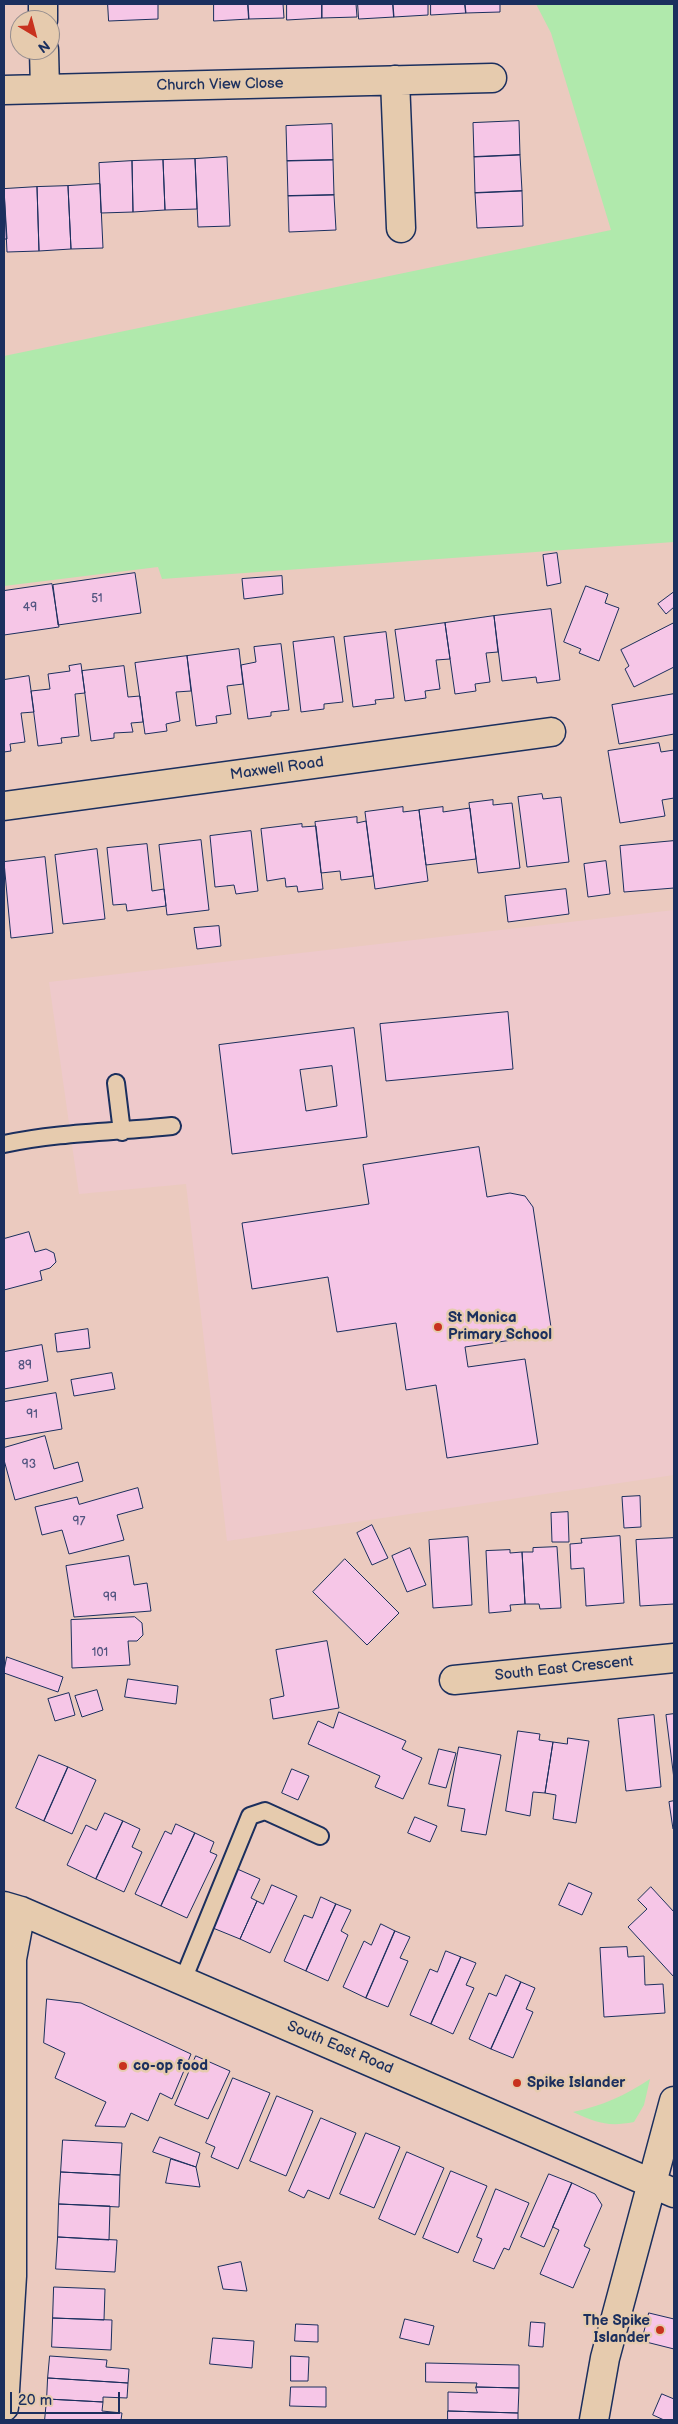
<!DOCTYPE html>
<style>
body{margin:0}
#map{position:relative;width:678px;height:2424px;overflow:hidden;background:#ebcabf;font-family:"Balsamiq Sans",sans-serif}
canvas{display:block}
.frame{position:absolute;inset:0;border:5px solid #1b2f5e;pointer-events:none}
.north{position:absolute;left:10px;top:10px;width:50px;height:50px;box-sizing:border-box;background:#e6cbae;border:1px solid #958d8e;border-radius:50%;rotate:143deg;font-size:14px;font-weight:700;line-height:20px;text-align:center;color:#1b2f5e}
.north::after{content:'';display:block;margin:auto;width:18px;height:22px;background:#c8321e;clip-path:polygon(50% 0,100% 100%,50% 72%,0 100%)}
.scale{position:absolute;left:10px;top:2392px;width:110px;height:22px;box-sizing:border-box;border:2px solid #1b2f5e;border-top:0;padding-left:6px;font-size:15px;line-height:18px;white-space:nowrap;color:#1b2f5e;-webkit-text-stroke:4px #e6cbae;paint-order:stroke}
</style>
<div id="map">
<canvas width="678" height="2424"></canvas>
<div class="frame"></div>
<div class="north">N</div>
<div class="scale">20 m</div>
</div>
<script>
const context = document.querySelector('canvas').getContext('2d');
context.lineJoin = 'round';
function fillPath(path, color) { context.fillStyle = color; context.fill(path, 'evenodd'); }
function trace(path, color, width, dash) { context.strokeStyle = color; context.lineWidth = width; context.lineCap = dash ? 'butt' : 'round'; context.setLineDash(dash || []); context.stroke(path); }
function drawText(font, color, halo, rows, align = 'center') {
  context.font = font + ' "Balsamiq Sans",sans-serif'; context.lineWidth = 5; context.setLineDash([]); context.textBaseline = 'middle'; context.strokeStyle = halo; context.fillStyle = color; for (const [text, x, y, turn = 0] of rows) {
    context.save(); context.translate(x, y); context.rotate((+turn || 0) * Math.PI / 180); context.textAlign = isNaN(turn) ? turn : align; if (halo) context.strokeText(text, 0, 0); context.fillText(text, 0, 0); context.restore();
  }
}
fillPath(new Path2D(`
 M674,910V1475L227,1541L186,1184L79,1194L49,982Z`), '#eec9cb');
fillPath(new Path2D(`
 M536,4H674V542L162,579L158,567L4,586V356L611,230L551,33Z
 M650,2079L644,2105L634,2122C608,2127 597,2123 573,2112C602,2106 626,2095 650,2079Z`), '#b0e9ac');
const building = new Path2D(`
 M108,4H158V19L109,21Z
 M214,4H248L249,19L214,21Z
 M248,4H283L284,18L249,19Z
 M287,4H322V18L287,20Z
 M322,4H356L357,17L322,18Z
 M358,4H393L394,17L359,19Z
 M393,4H428V15L394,17Z
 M431,4H465L466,13L431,15Z
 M465,4H500V12L466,13Z
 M519,121L520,155L474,157L473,123Z
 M332,124L333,160L287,161L286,126Z
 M520,155L522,191L475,193L474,157Z
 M227,157L230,226L198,227L195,159Z
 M195,159L197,209L165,210L163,160Z
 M163,160L165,210L133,212L132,161Z
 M333,160L334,195L288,196L287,161Z
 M132,161L133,212L101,213L99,163Z
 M100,184L103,248L71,249L68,186Z
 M68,186L71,249L39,251L37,187Z
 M37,187L39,251L7,252L4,189Z
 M4,189L7,239H4Z
 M522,191L523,226L477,228L475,193Z
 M334,195L336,230L289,232L288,196Z
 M557,553L561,583L547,586L543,555Z
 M135,573L141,613L58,625L53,585Z
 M282,576L283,594L244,599L242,579Z
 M52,584L59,627L4,635V591Z
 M586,586L608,594L605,603L619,608L599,661L579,653L581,649L564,642Z
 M674,592V607L666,614L658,604Z
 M551,609L560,680L537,683L536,677L502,681L494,616Z
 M494,616L498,652L486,653L490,682L475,684L476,691L455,694L445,623Z
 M445,623L450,659L436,660L440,689L425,691L426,698L405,701L395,630Z
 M674,623V667L634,687L625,669L629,666L621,650Z
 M386,632L394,698L375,700L376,704L353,707L344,637Z
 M334,637L343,702L324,704V709L301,712L293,642Z
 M281,644L289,710L271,712V716L248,719L241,665L256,662L254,647Z
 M239,649L243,684L227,686L231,714L216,716L217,723L196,726L187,656Z
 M187,656L191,691L176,692L180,721L166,724L167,731L145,734L135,663Z
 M81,664L85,693L75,694L79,736L61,738L62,743L38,746L31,691L50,689L48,674L70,671L69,666Z
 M124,666L128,697L140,696L143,722L131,723L133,732L114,733V738L91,741L82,671Z
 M29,676L34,712L21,713L25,742L10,744L11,751L4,752V680Z
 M674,694V734L619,744L612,705Z
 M659,743L661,752L674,750V798L662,800L665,816L620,823L608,751Z
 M542,794L543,799L561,797L569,862L527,867L518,797Z
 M493,800V805L512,803L520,868L478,873L469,803Z
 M403,807V812L419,810L428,881L375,889L365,812Z
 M443,807V812L470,808L476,859L426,865L419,810Z
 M357,817V823L366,821L373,876L341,880L340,871L321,873L315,822Z
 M302,824V827L316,826L323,889L298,892L297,886L286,887L285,878L267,881L261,829Z
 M251,831L258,891L236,894L234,885L215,887L210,836Z
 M201,840L209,910L167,915L159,845Z
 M674,841V888L624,892L620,846Z
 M147,844L152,891L164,889L166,906L127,911L126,904L113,905L107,848Z
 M97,849L105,919L63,924L55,855Z
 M45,857L53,933L11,938L4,862Z
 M606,861L610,894L588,897L584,864Z
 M566,889L569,914L508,922L505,896Z
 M219,926L221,946L197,949L194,928Z
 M508,1012L513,1069L386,1081L380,1024Z
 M354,1028L367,1137L232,1154L219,1045ZM332,1066L337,1106L306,1111L300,1070Z
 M479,1147L487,1197L510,1193L525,1196L533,1207L552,1334L465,1347L468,1367L525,1359L538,1444L447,1458L436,1385L406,1390L396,1323L337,1332L328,1277L252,1289L242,1223L369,1204L363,1165Z
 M29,1232L35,1252L46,1249L54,1253L56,1262L50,1268L40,1271L42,1280L4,1290V1239Z
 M88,1329L90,1348L57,1352L55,1334Z
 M42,1345L48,1381L4,1389V1352Z
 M112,1373L115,1389L74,1396L71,1380Z
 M56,1393L62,1429L4,1439V1402Z
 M45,1436L54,1469L78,1462L83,1481L15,1500L4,1460V1448Z
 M138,1488L143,1508L117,1515L124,1540L69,1554L62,1530L42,1535L35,1507L77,1497L79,1504Z
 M640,1496L641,1527L624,1528L622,1497Z
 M568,1512L569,1542H552L551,1513Z
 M372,1525L388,1558L372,1565L357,1533Z
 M620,1536L624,1603L586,1606L584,1568L571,1569L570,1544L582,1543L581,1539Z
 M468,1537L472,1605L433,1608L429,1540Z
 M674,1538V1604L640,1606L636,1540Z
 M557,1547L561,1608L540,1609L539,1604H525L522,1552H533V1548Z
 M410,1548L426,1585L407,1592L392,1556Z
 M510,1550V1553L522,1552L525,1604L510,1605L511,1611L489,1613L486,1551Z
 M129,1556L134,1585L147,1583L151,1611L74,1617L66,1566Z
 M345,1559L399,1613L367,1645L313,1592Z
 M135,1617L142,1623L143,1635L137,1641H128L130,1665L72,1668L71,1620Z
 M327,1641L339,1708L273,1719L270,1699L284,1696L276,1650Z
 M7,1657L63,1677L58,1692L4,1673Z
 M128,1679L178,1686L176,1704L125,1697Z
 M97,1690L103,1710L82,1717L75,1696Z
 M69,1693L75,1715L55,1721L48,1699Z
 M339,1712L406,1741L402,1749L422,1758L403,1799L375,1787L380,1776L308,1744L318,1721L333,1728Z
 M674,1714V1779L666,1715Z
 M654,1715L661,1787L626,1791L618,1719Z
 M518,1731L540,1734L539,1740L553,1742L545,1793L533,1792L530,1816L506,1811Z
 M568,1738L589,1741L576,1823L553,1819L556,1795L545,1793L553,1742L567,1744Z
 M459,1747L501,1755L486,1835L461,1831L465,1809L448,1806Z
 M439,1749L456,1753L446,1788L429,1784Z
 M39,1755L68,1767L44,1821L16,1808Z
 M68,1767L96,1780L72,1834L44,1821Z
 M292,1769L309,1776L298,1800L282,1793Z
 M674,1801V1829H673L669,1802Z
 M105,1813L123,1821L96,1879L67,1865L86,1825L96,1830Z
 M415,1817L437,1826L430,1842L408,1833Z
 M123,1821L140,1829L132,1847L142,1852L124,1892L96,1879Z
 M176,1824L195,1833L161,1906L135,1894L165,1831L171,1834Z
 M195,1833L214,1842L210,1852L217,1855L187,1918L161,1906Z
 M235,1868L260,1879L251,1898L257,1901L240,1939L208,1926Z
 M569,1883L592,1893L582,1915L559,1905Z
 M272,1885L297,1896L270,1953L240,1939L257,1901L263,1904Z
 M651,1887L674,1912V1977L628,1927L647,1909L638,1900Z
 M321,1897L336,1904L306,1971L284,1961L304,1915L312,1918Z
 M336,1904L351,1910L341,1931L348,1935L328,1981L306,1971Z
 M381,1924L395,1931L366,1998L343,1987L364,1941L371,1945Z
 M395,1931L410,1937L400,1958L408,1961L388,2007L366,1998Z
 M627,1947L628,1957L644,1956L645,1985L663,1984L665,2013L604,2017L600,1948Z
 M446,1951L461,1957L431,2024L410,2015L430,1969L437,1972Z
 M461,1957L476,1963L466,1985L474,1988L453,2034L431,2024Z
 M506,1975L521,1982L491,2049L469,2039L489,1993L496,1996Z
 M521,1982L535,1988L526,2009L533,2012L513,2058L491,2049Z
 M47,1999L81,2003L191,2054L172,2099L160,2093L148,2121L131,2113L125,2127L95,2126L106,2102L55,2078L65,2053L44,2043Z
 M196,2056L230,2071L208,2119L175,2105Z
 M233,2078L270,2093L238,2169L211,2157L215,2147L206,2143Z
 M277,2096L313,2111L286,2176L250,2161Z
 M321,2118L356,2133L329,2199L308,2190L304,2198L289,2191Z
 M366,2133L400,2147L374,2208L340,2194Z
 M160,2137L200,2153L196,2167L153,2152Z
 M63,2140L122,2143L120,2175L61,2172Z
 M407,2152L444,2168L415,2235L379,2219Z
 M171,2159L196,2167L200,2187L166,2183Z
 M451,2171L487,2186L458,2253L423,2238Z
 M61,2172L120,2175L119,2207L59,2204Z
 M549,2174L572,2183L544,2247L521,2237Z
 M572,2183L595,2194L602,2205L584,2246L590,2249L573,2288L540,2274L559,2230L553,2227Z
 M496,2189L529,2203L509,2250L504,2248L494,2269L473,2261L482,2239L477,2237Z
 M59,2204L110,2206L109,2240L58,2237Z
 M58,2237L117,2240L115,2272L56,2269Z
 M241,2262L247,2291L223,2289L218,2267Z
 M54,2287L105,2289L104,2320L53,2318Z
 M649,2313L674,2319V2349L642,2341Z
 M53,2318L112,2320L111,2350L52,2347Z
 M405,2319L434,2326L429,2345L400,2338Z
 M531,2322L545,2323L543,2347L529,2346Z
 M296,2324L318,2325V2342L295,2341Z
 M213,2338L254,2341L252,2368L210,2364Z
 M50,2356L107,2360L106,2367L129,2369L128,2383L48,2378Z
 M291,2356L309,2357L308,2381H291Z
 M426,2363L519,2365V2388L476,2387L477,2383L426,2382Z
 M48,2378L128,2383L127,2398L103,2397V2402L47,2399Z
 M291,2387H326V2407L290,2406Z
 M476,2387L519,2388L518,2413L448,2411V2392L477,2393Z
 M662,2394L674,2399V2420H664L653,2415Z
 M47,2399L103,2402L102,2411L122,2413L121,2420H45Z
 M448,2411L518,2413V2420H448Z`);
fillPath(building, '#f6c6e7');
trace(building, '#1b2f5e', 1);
const service = new Path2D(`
 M116,1083L122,1132
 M4,1144C59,1132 116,1132 172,1126
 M183,1980L250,1816L265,1811L320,1836`);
const minor = new Path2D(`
 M43,4V20
 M44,50L45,89
 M395,80L401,228
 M4,90L492,78
 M4,806L551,732
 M454,1680L674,1658
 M4,1906L21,1911L674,2193
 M4,2407L12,2276V1959L21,1911
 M594,2420L605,2358L674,2101`);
trace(service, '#1b2f5e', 20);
trace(minor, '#1b2f5e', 31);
trace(service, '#e6cbae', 16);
trace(minor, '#e6cbae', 28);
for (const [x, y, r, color] of [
 [438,1327,5,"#c8321e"],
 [123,2066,5,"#c8321e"],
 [517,2083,5,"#c8321e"],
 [660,2330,5,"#c8321e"]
]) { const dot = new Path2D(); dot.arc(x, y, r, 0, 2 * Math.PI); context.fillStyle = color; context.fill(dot); trace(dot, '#e6cbae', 2); }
drawText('12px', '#525580', null, [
 ["51",97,599],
 ["49",30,608],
 ["89",25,1366],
 ["91",32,1415],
 ["93",29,1465],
 ["97",79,1522],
 ["99",110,1598],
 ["101",100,1653]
]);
drawText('15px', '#1b2f5e', '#e6cbae', [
 ["Church View Close",220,85,-1],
 ["Maxwell Road",277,769,-8],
 ["South East Crescent",564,1669,-6],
 ["South East Road",340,2048,23]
]);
drawText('bold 15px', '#1b2f5e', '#e6cbae', [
 ["St Monica",448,1318],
 ["Primary School",448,1335],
 ["co-op food",133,2066],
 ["Spike Islander",527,2083],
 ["The Spike",650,2321,"right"],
 ["Islander",650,2338,"right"]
], 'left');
</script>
